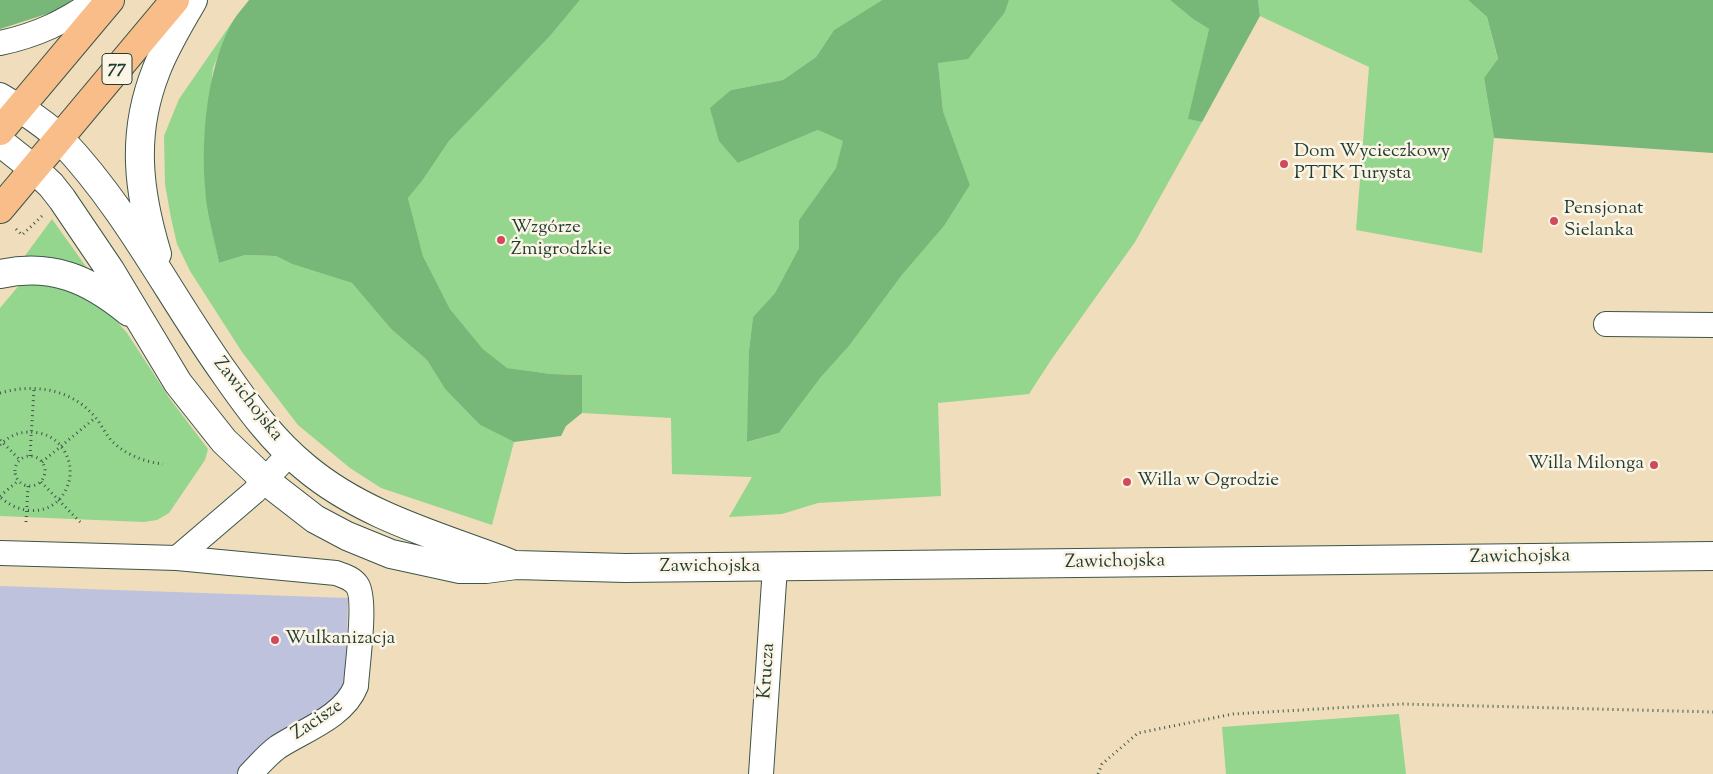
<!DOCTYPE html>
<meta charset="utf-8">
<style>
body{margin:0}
canvas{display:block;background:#efddbb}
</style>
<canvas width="1713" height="774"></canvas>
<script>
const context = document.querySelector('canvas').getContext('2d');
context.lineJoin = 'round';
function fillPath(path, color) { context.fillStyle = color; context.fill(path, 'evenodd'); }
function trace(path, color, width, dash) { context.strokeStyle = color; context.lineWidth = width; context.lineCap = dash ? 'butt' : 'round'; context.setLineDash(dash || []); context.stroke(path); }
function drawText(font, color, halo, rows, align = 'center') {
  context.font = font + ' "Sorts Mill Goudy",serif'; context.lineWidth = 5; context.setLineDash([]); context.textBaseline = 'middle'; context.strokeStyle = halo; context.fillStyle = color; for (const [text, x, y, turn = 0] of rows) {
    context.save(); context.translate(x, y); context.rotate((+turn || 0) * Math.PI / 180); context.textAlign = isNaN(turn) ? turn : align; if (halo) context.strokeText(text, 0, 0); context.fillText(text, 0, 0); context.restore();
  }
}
fillPath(new Path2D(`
 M0,586L348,598L346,686L330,704L253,756L238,774H0Z`), '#bfc2dd');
fillPath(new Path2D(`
 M580,0H882L834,30L816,57L783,80L731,90L738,163L818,130L844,141L836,168L799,220V248L775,293L753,317L749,350L748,442L779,433L821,377L849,346L902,275L944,226L970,185L943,111L938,63L1005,12L1009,0H1170L1193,19L1209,29L1189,119L1202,122L1135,242L1051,360L1029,394L938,403L941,496L818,503L782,514L729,517L752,477L672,474L671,418L582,413V375L551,374L506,368L483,349L450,309L423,256L408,198L422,181L449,141L550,36Z
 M1258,0H1468L1487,17L1498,60L1484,78L1494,138L1482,253L1356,230L1369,67L1260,16Z
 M233,21L213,68L204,150L205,190L219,263L245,255L276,256L292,264L352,283L391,329L427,360L445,389L480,425L514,442L492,525L381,488L350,468L298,425L242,352L190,271L177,244L171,218L165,184L164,136L179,99Z
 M52,219L87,268L59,259L24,257Z
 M42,281L73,290L102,304L127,333L170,399L208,449L205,460L169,513L157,520L144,522L0,516V308L21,283Z
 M1399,714L1406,774H1226L1222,727Z`), '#94d68d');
fillPath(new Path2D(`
 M0,0H72L59,10L0,29Z
 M249,0H580L550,36L449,141L422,181L408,198L423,256L450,309L483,349L507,368L551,374L582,375V413L566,426L561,436L514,442L480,425L445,389L427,360L391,329L352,283L292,264L276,256L245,255L219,263C215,240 206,212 205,188C201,137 207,66 233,21C237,14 244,7 249,0Z
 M882,0H1009L1005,12L968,59L938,63L943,111L970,185L944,226L902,275L849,346L821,377L779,433L747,442L749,350L753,317L775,293L799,248V220L836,168L843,141L818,130L738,163L719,141L710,108L731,90L783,80L816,57L834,30Z
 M1170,0H1258L1260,16L1202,122L1188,119L1209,29L1193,19Z
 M1468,0H1713V153L1494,138L1484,78L1498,59L1487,17Z`), '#77b778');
const minor = new Path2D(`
 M0,43C38,35 64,22 96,0
 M0,95L20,107
 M1606,324L1713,325
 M0,553L177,558L336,573C344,576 352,578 357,585C367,599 357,666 356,686C344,717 304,730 278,747C267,755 259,765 250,774
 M177,558L254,492L290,453
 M761,774L775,567`);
const tertiary = new Path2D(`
 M20,107C33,118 50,127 61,140C128,210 170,297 226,375C249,408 273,441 305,467C363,516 439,536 509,563
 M0,142L34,169L51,185L62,199L110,270L178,383L224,441L266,481L315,519L347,536L391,554L460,569H486L516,565L625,568L1713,556
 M157,254C138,191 131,134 156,71C165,47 180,23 193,0
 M0,274C52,263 89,279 129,312`);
const primary = new Path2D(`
 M0,131L110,0
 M0,209L175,0`);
trace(minor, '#3e5548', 26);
trace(tertiary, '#3e5548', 30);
trace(primary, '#3e5548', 30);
trace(new Path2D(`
 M16,229L22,235L42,216
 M0,393C34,383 72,389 95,417C101,424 105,433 111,440C124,454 144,462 163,464
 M0,440L20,460
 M0,445C11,434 23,430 39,433C62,437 77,464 67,487C55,516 22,517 0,497
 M15 471a15 15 0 1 1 30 0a15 15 0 1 1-30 0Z
 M30,456L34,389
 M42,462L95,418
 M41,482L82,524
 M0,496L18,481
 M26,522L28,486
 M1098,774L1102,764L1138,733L1233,714L1403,704L1713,712`), '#3e5548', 3, [1, 4]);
trace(minor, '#fff', 24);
trace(tertiary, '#fff', 28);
trace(primary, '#f8bd89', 28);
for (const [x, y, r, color] of [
 [1284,164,5,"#d1495b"],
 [1554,221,5,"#d1495b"],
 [501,240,5,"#d1495b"],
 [1654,465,5,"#d1495b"],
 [1127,482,5,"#d1495b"],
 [275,640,5,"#d1495b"]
]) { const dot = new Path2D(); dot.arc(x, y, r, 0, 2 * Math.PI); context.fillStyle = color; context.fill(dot); trace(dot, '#fcf5e5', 2); }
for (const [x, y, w] of [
 [117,69,30]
]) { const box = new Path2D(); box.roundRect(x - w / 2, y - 15.5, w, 31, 4); context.fillStyle = '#fcf5e5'; context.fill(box); trace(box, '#1f3d34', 1); }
drawText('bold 18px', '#1f3d34', null, [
 ["77",117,69]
]);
drawText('19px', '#1f3d34', '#fcf5e5', [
 ["Dom Wycieczkowy",1294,153],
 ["PTTK Turysta",1294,175],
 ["Pensjonat",1564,210],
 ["Sielanka",1564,232],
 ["Wzgórze",511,229],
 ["Żmigrodzkie",511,251],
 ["Willa Milonga",1644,465,"right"],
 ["Willa w Ogrodzie",1137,482],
 ["Wulkanizacja",285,640]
], 'left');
drawText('19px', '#1f3d34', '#fcf5e5', [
 ["Zawichojska",247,400,52],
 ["Zawichojska",1520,558,-1],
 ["Zawichojska",1115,563,-1],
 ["Zawichojska",710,568],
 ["Krucza",768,671,-86],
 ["Zacisze",318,721,-34]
]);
</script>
